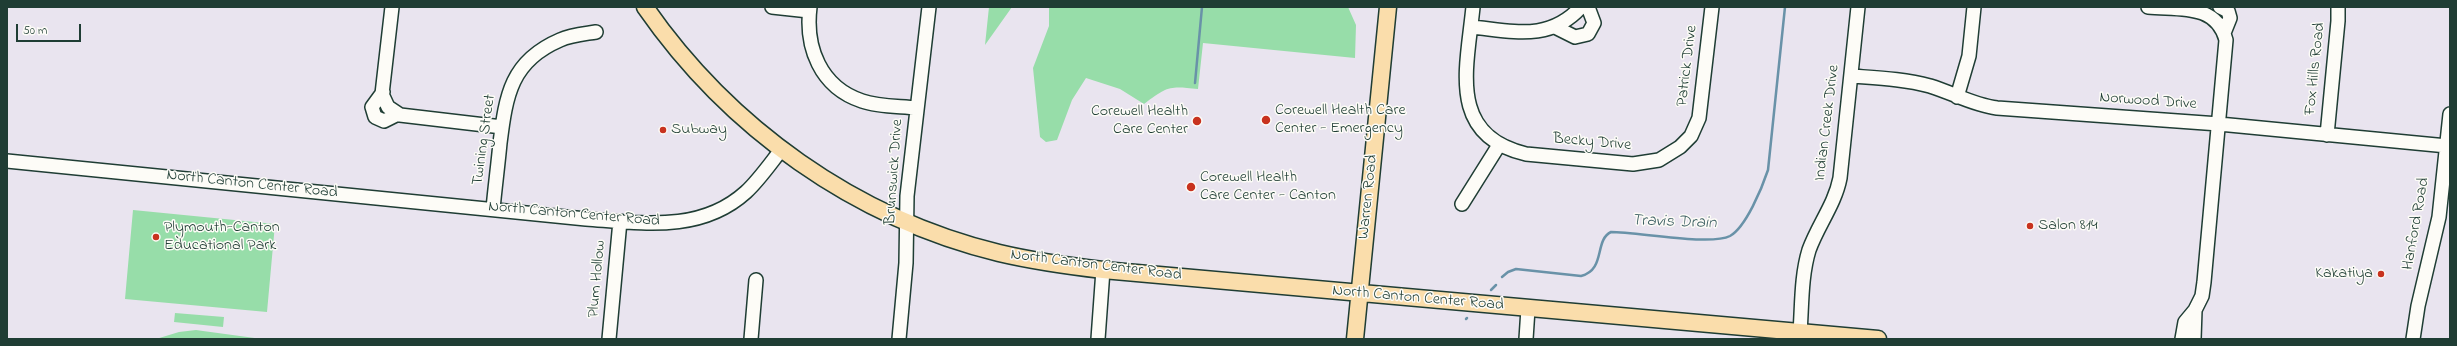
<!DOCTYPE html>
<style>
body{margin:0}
#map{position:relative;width:2457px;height:346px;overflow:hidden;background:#e9e4ef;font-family:"Indie Flower",sans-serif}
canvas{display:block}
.frame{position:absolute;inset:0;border:8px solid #1f3d34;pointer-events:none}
.scale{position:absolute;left:16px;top:24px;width:65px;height:18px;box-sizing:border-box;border:2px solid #1f3d34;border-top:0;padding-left:5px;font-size:12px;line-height:14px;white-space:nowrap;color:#1f3d34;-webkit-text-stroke:3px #fdfcf7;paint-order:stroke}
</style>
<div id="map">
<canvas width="2457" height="346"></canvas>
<div class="frame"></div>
<div class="scale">50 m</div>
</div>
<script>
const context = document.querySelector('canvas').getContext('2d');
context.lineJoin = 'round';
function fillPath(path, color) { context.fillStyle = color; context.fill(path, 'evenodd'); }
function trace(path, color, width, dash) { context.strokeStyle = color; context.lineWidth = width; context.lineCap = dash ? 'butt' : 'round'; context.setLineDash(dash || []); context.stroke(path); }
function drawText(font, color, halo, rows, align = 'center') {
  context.font = font + ' "Indie Flower",sans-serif'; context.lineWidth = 3; context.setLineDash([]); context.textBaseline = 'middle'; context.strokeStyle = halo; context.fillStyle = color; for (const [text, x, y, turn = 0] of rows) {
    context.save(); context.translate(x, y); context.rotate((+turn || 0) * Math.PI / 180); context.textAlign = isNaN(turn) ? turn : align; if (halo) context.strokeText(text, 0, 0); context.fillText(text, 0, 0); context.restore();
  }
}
fillPath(new Path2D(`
 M989,7H1012L985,45Z
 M1049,7H1348L1356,25L1355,58L1203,43L1198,89C1169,86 1168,86 1144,104L1120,89L1086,78L1072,100L1057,140L1046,142L1040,137L1033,68L1049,26Z
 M133,210L275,224L267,312L125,299Z
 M175,313L224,317L223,327L174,322Z
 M196,330L203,331L262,339H156L179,332Z`), '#97dda9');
trace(new Path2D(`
 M1195,83L1202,7
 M1502,277L1508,272L1516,269L1581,276C1606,270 1594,240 1611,232C1638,232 1710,246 1730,236C1746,227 1762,188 1768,170L1785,7
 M1491,290L1496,285
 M1466,319L1467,318`), '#6992a8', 2.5);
const minor = new Path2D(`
 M392,7L382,94L388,107L400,115L502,127
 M772,7L809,11
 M810,7C805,47 820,87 862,101C879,107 899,106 917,108
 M1473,7C1467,68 1447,135 1526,154L1633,164L1659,160L1680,147L1691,136L1699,118L1712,7
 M2148,7C2179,10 2216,3 2226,40L2204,282L2202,296L2195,310L2185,322L2182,339
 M2220,7L2228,11L2230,18L2224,33
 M1471,27C1513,31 1549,42 1581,7
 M1555,27L1575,37L1588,34L1594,23L1588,7
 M1851,76C1877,78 1904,79 1930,86C1953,93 1973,105 1997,108L2219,124L2447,146
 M383,92L372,107L375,117L384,121L398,114
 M1957,97L1969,56L1974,7
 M2327,135L2338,21V7
 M7,161L586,219C642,223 701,233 746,192C759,180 770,164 781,150
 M1462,204L1499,145
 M493,209C495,187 498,165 500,143C506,95 511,61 560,40C571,35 584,34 596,32
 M1800,332C1802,306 1801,276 1809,250C1818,225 1835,204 1840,178L1858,7
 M609,339L620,221
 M751,339L756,280
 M899,339L906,263L907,196L929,7
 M1098,339L1103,270
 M1526,339L1528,309
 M2194,339L2195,310
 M2413,339L2418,306L2439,217L2450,114`);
const major = new Path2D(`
 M645,7C729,128 855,218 999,253C1033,261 1068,266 1103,270L1878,339
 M1355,339L1388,7`);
trace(minor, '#1f3d34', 16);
trace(major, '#1f3d34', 19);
trace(minor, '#fdfcf7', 13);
trace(major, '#faddab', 16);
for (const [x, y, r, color] of [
 [1266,120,5,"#c8321e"],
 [1197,121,5,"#c8321e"],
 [663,130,4,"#c8321e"],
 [1191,187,5,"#c8321e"],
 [2030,226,4,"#c8321e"],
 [156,237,4,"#c8321e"],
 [2381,274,4,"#c8321e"]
]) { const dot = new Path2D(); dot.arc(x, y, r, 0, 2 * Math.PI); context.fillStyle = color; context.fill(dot); trace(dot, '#fdfcf7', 1.5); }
drawText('16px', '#1f3d34', '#fdfcf7', [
 ["Patrick Drive",1688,66,-83],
 ["Fox Hills Road",2316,69,-84],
 ["Norwood Drive",2148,102,4],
 ["Indian Creek Drive",1828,123,-83],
 ["Twining Street",485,140,-82],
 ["Becky Drive",1592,143,5],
 ["Brunswick Drive",895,172,-86],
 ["North Canton Center Road",252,185,6],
 ["Warren Road",1369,197,-84],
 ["North Canton Center Road",574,215,5],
 ["Hanford Road",2417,224,-80],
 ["North Canton Center Road",1096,266,7],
 ["Plum Hollow",598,279,-85],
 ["North Canton Center Road",1418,299,5]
]);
drawText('16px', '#1f3d34', '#fdfcf7', [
 ["Corewell Health Care",1275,111],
 ["Center - Emergency",1275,129],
 ["Corewell Health",1188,112,"right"],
 ["Care Center",1188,130,"right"],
 ["Subway",671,130],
 ["Corewell Health",1200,178],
 ["Care Center - Canton",1200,196],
 ["Salon 814",2038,226],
 ["Plymouth-Canton",164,228],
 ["Educational Park",164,246],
 ["Kakatiya",2373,274,"right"]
], 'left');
drawText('italic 17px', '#3e6064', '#fdfcf7', [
 ["Travis Drain",1674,223,2]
]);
</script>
